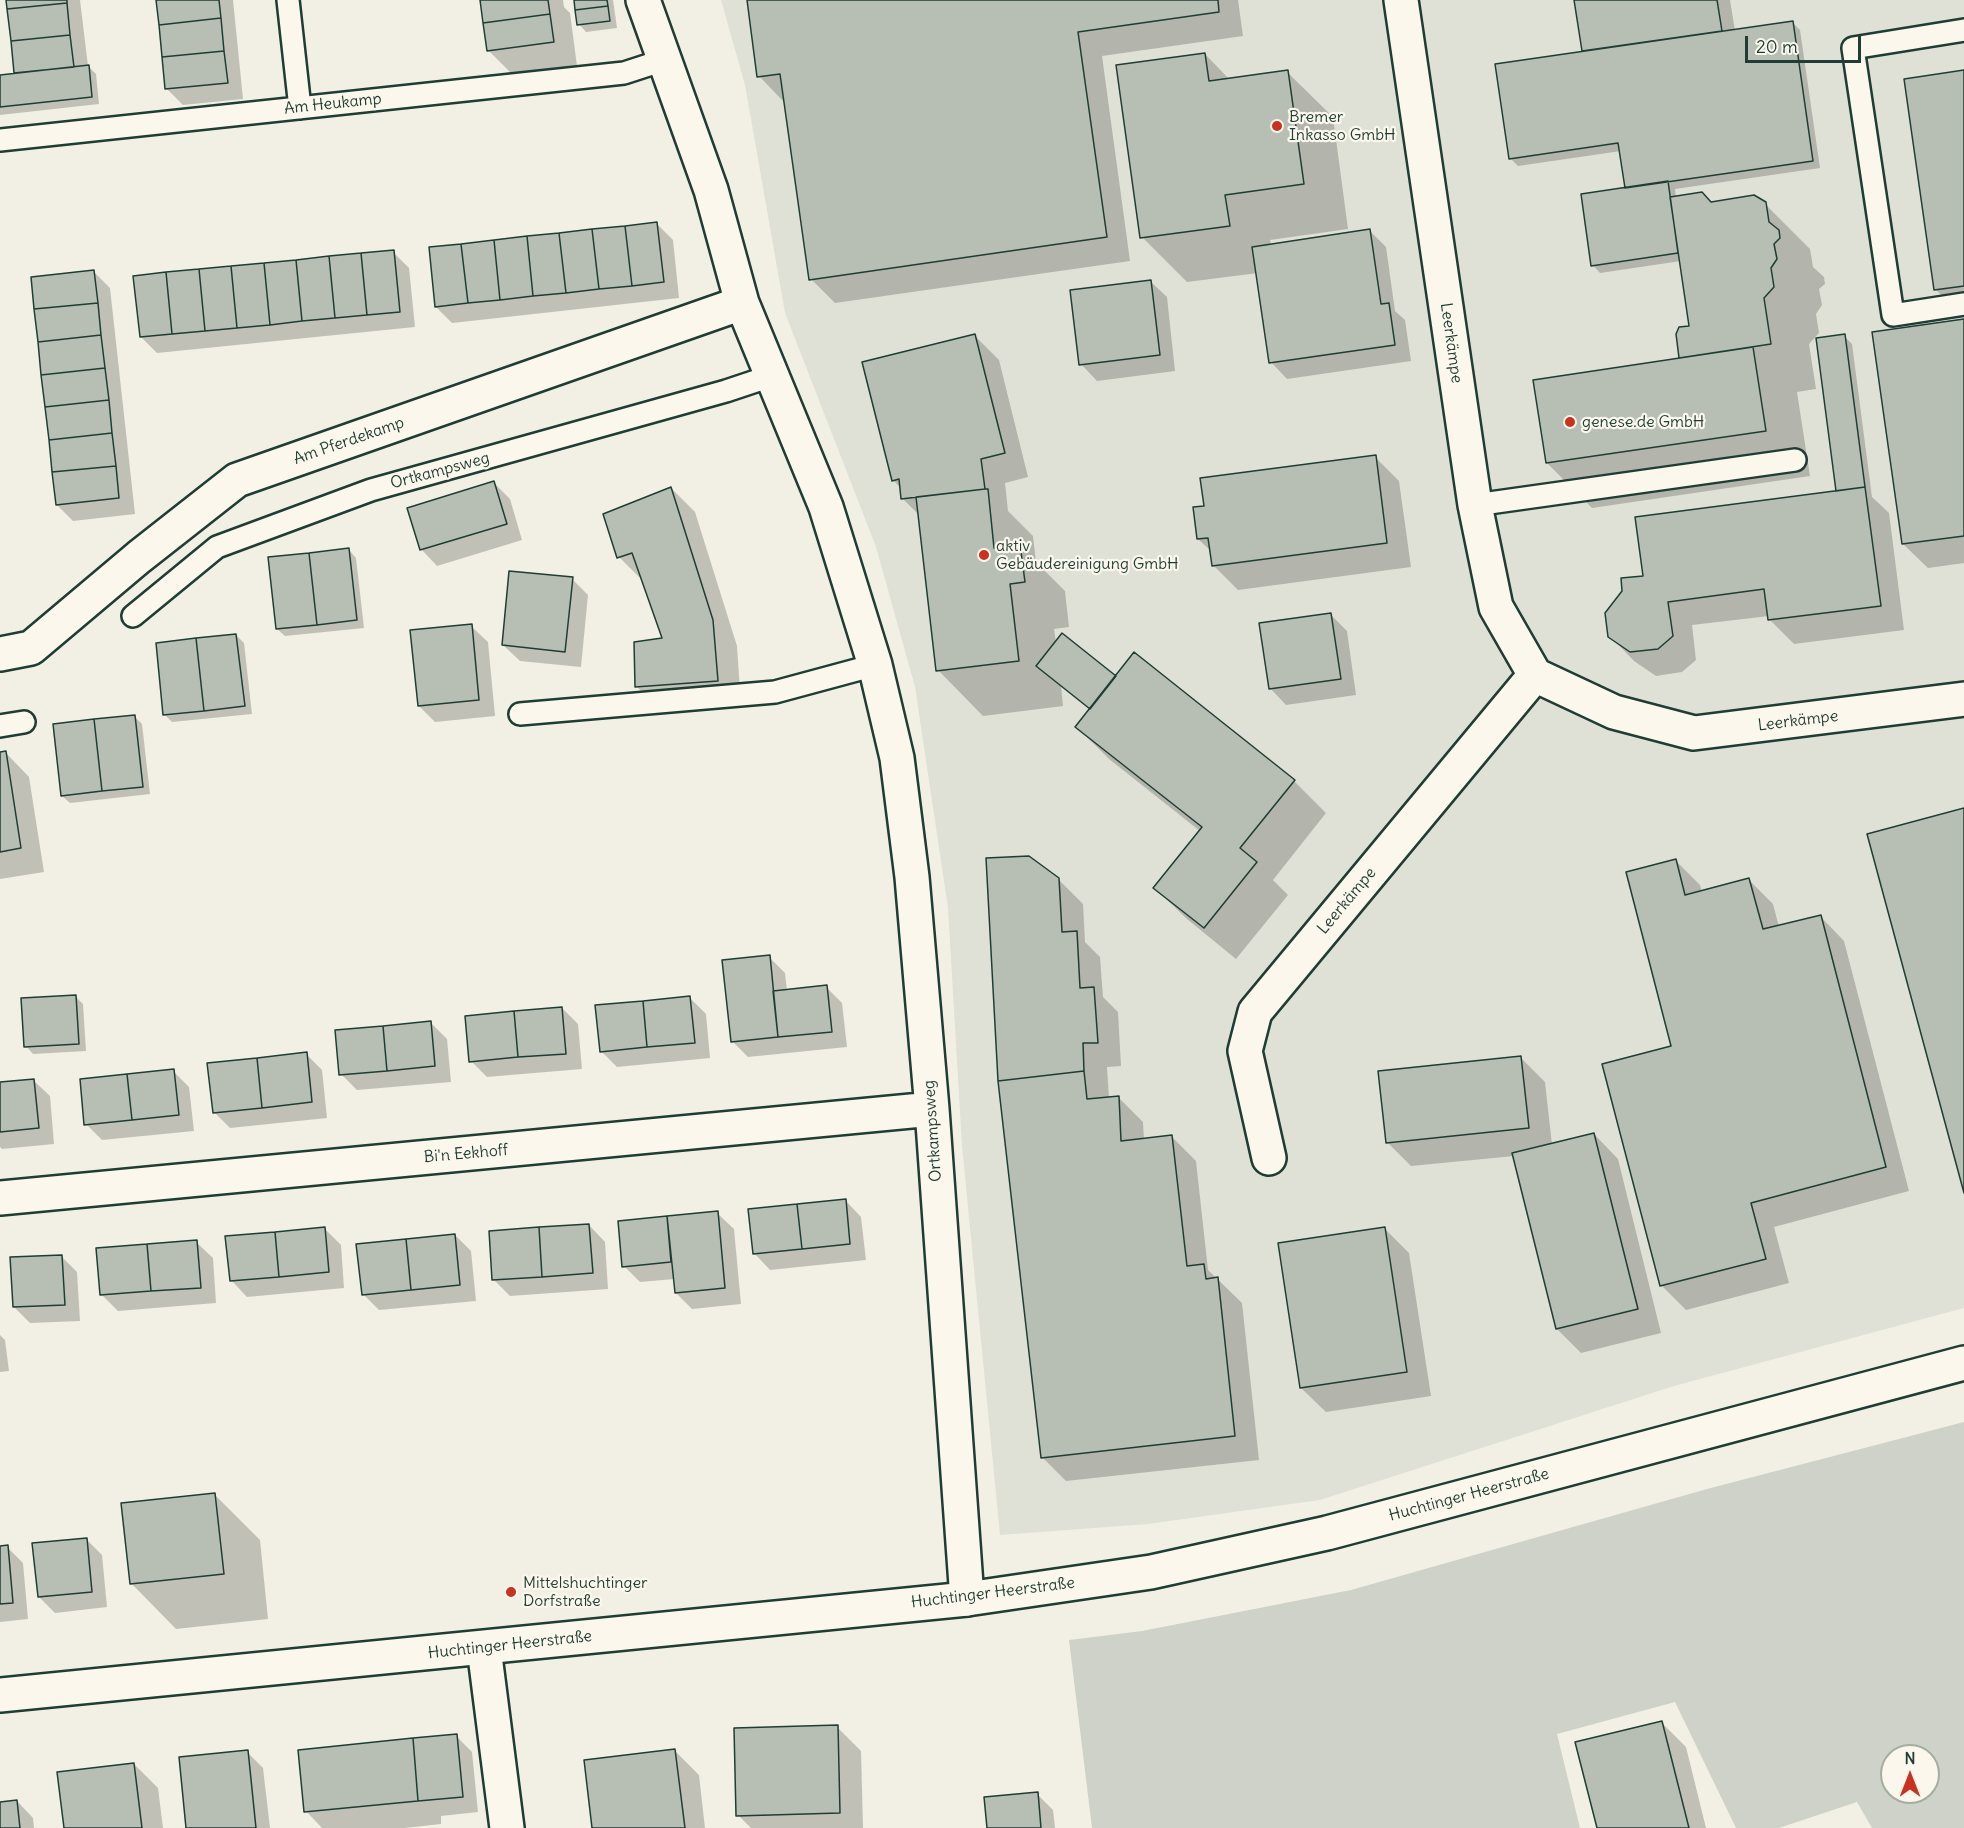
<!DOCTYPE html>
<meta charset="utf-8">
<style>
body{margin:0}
#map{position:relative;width:1964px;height:1828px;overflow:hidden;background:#f2f0e5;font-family:Delius,sans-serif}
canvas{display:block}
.north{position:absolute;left:1880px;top:1744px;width:60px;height:60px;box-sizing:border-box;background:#fbf7ec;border:2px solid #a3ada2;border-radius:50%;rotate:0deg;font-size:16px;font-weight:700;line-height:24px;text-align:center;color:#1f3d34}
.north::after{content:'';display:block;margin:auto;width:21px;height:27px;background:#c8321e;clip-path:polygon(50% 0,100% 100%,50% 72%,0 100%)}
.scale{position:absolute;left:1745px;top:36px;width:116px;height:27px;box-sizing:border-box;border:3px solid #1f3d34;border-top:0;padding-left:8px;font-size:18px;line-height:21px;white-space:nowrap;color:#1f3d34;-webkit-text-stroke:4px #fbf7ec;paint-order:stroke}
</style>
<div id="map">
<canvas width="1964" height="1828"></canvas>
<div class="north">N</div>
<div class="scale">20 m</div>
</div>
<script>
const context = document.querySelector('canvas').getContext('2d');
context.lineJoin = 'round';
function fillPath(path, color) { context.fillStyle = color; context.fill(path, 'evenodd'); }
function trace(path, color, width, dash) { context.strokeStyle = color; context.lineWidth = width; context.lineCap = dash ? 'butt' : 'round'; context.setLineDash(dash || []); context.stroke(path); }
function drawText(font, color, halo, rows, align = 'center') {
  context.font = font + ' Delius,sans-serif'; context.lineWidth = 4.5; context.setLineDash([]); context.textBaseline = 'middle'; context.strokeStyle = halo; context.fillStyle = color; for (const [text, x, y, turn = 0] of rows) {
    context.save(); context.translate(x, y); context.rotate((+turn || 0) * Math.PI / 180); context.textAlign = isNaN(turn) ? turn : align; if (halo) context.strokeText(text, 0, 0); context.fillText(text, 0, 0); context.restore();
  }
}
fillPath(new Path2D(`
 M721,0H1964V1308L1674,1386L1320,1500L1148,1524L1000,1535L962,1146L948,908L915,687L876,547L785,313L745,85Z`), '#e0e1d6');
fillPath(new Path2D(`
 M1964,1422V1828H1872L1857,1802L1779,1828H1736L1675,1702L1557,1734L1580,1828H1092L1069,1640L1142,1631L1351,1590L1707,1489ZM1892,1756H1928V1792H1892Z`), '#cfd2c8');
fillPath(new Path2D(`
 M7,0H80L88,66L96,74L99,104L0,115V76L16,75Z
 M157,0H233L243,99L183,105L167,89Z
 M481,0H563L564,7L570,13L577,66L512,74L488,50Z
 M576,0H613L617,28L586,32L579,24Z
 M748,0H1238L1243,36L1102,56L1130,261L835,303L811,279L786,100L783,101L759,76Z
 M1576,0H1730L1735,31L1793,23L1800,30L1820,168L1675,189L1676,197L1711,203L1765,204L1810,249L1813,267L1824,277L1825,284L1819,289L1822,305L1816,314L1819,333L1809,344L1816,389L1797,392L1810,476L1592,508L1547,463L1681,359L1677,334L1691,327L1681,261L1600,273L1593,265L1626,189L1621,151L1518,166L1510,158L1585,53L1583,51Z
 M1205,54L1230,80L1287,72L1333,117L1348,229L1270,240L1271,246L1370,231L1386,247L1395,311L1405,320L1411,361L1287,379L1271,362L1258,273L1187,282L1142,237Z
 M1964,72V313H1960L1935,289Z
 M657,224L673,240L679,298L452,323L436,307Z
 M393,252L409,268L415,327L157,353L141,337Z
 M94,272L110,288L135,514L73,521L57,505Z
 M1150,281L1167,297L1175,371L1097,381L1081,364Z
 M1964,321V563L1928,568L1903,544Z
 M975,336L999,360L1028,477L1005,483L1008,511L1033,536L1036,562L1065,591L1069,627L1054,629L1056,643L1116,678L1134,655L1294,781L1326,813L1273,880L1288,895L1236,959L1187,919L1155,888L1200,831L1109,759L1077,727L1091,710L1061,686L1063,706L983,716L938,670L919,515L903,499L902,489L893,480Z
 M1844,336L1852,344L1872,497L1889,513L1904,630L1794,644L1770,620L1769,616L1692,625L1696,660L1682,672L1656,676L1634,661L1610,636L1644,577L1838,492Z
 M1375,457L1399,481L1411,567L1238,590L1214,566L1212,552L1198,539L1206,507Z
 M494,483L510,499L522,540L437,566L421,549Z
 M671,488L695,512L737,646L741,705L661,711L637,687L664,639L643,581L619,557Z
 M349,550L356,558L364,628L285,636L277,629Z
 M572,579L588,595L581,667L520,661L503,645Z
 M1331,615L1347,631L1356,695L1286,705L1270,688Z
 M471,626L488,642L495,716L435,722L419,706Z
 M236,635L244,643L252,714L172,722L165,715Z
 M134,716L142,724L150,794L70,803L62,796Z
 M5,752L29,777L44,872L0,879V753Z
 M1676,861L1700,885L1702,892L1749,880L1773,904L1779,927L1820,916L1844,941L1909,1191L1774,1227L1789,1283L1686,1310L1662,1286L1673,1048Z
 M1058,879L1083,904L1085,942L1100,957L1103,997L1118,1012L1121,1066L1107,1067L1109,1098H1119L1143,1122L1144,1140L1172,1137L1196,1161L1208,1270L1242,1303L1259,1460L1066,1481L1042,1457Z
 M769,957L785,973L787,991L826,987L842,1003L847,1047L748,1057L732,1041Z
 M76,997L83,1004L86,1051L33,1054L26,1046Z
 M690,998L706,1014L710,1058L617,1067L601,1051Z
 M562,1008L578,1024L582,1069L487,1077L471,1061Z
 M431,1023L447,1039L451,1082L357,1090L341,1074Z
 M306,1054L322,1070L327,1118L230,1128L214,1112Z
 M1521,1058L1545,1082L1552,1145L1594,1134L1618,1159L1661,1333L1581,1353L1557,1329L1514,1156L1411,1166L1387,1142Z
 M173,1071L189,1087L194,1131L102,1140L86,1124Z
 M33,1080L50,1096L54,1144L2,1149L0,1147V1084Z
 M845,1200L861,1217L866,1260L770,1270L754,1253Z
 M717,1213L734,1229L741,1304L692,1309L676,1293L675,1279L640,1282L624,1266L619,1222Z
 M589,1225L605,1242L608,1289L510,1296L494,1280Z
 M325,1229L341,1245L344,1288L247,1297L231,1280Z
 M1385,1229L1409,1253L1431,1396L1326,1412L1301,1388Z
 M455,1235L471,1251L476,1301L379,1310L363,1294Z
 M196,1242L213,1258L216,1303L118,1311L102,1295Z
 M61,1256L77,1272L80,1321L30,1323L14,1307Z
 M0,1335L5,1340L9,1371L0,1372Z
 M215,1495L260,1540L268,1619L176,1629L131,1583Z
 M86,1539L102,1555L107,1607L55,1613L39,1597Z
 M7,1547L23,1563L28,1619L0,1622V1548Z
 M1661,1722L1686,1747L1706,1828H1598Z
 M837,1727L861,1751L863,1828H751L738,1815Z
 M456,1736L472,1752L478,1812L441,1816V1824L405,1828H322L306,1811Z
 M675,1751L699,1775L705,1828H593Z
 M247,1752L263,1768L270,1828H188Z
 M134,1764L158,1788L163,1828H65Z
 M1037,1794L1053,1810L1055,1828H988Z
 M17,1801L33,1818L34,1828H0V1803Z`), '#0003');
const building = new Path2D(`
 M6,0H67V3L7,9Z
 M156,0H219L221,18L159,25Z
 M480,0H548L550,14L483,23Z
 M574,0H607L608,6L575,10Z
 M747,0H1218L1219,12L1078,32L1107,237L809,280L780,74L757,77Z
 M1574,0H1717L1722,31L1582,51Z
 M67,3L70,35L11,41L7,9Z
 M608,6L610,21L577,25L575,10Z
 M550,14L554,42L487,51L483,23Z
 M221,18L224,51L162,57L159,25Z
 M1793,21L1813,161L1625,188L1618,143L1509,159L1495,64Z
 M70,35L74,67L14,73L11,41Z
 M224,51L228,83L165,89L162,57Z
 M1205,53L1209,81L1288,70L1304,184L1225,195L1230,226L1140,238L1116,65Z
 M89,65L92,97L0,107V75Z
 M1964,70V286L1934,290L1904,79Z
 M1668,181L1678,253L1591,266L1581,194Z
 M1702,192L1711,202L1754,195L1766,202L1769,222L1779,230L1780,238L1774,244L1777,259L1771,268L1774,287L1764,298L1771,344L1679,358L1676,334L1679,327L1689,326L1670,197Z
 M657,222L664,282L632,286L625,226Z
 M625,226L632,286L599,289L592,229Z
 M592,229L599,289L566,293L559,233Z
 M1370,229L1381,304L1389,303L1395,345L1269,363L1252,247Z
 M559,233L566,293L533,296L527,236Z
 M527,236L533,296L500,300L494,240Z
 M494,240L500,300L468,303L461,244Z
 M461,244L468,303L435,307L429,247Z
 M394,250L400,312L367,315L361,253Z
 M361,253L367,315L335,318L329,256Z
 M329,256L335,318L302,321L296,260Z
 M296,260L302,321L270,325L264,263Z
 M264,263L270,325L237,328L231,266Z
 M231,266L237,328L205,331L199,269Z
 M199,269L205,331L172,334L166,272Z
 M94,270L98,303L34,309L31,277Z
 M166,272L172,334L140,337L133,276Z
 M1151,280L1160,355L1079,365L1070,290Z
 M98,303L101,335L38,342L34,309Z
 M1964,319V536L1902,544L1872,332Z
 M975,334L1005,453L981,459L985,489L901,499L899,479L892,481L862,362Z
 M1845,334L1865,487L1836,491L1816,338Z
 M101,335L105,368L41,375L38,342Z
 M1753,347L1766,431L1546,463L1533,380Z
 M105,368L109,400L45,407L41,375Z
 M109,400L112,433L49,440L45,407Z
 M112,433L116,466L52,472L49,440Z
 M1376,455L1387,543L1212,566L1208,538L1197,539L1193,507L1204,506L1200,478Z
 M116,466L119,498L56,505L52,472Z
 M494,481L507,524L420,550L407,508Z
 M671,487L713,620L718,681L635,687L634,642L662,638L632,553L617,558L603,514Z
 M1865,487L1881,606L1768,620L1764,589L1668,602L1673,636L1658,649L1630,652L1608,637L1605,613L1622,591L1621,578L1643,576L1635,517Z
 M985,489H988L994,548L1020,544L1025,582L1010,584L1019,661L936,671L916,497Z
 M349,548L357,620L317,625L309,553Z
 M309,553L317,625L276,629L268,557Z
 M509,571L573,577L565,652L502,645Z
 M1331,613L1341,679L1269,689L1259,623Z
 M472,624L479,700L418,706L410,630Z
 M1062,633L1116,676L1090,709L1036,666Z
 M236,634L245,706L204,711L196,638Z
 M196,638L204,711L163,715L156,643Z
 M1134,652L1295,780L1240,848L1257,862L1204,928L1153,888L1202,827L1075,727Z
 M135,715L143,787L102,791L94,719Z
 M94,719L102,791L61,796L53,724Z
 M6,751L21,848L0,852V752Z
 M1964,808V1193L1867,834Z
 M1029,856L1059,878L1062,932L1077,931L1080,988L1094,987L1098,1043H1083L1084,1071L998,1081L986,858Z
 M1676,859L1685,895L1749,878L1763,929L1821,915L1886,1167L1751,1203L1766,1259L1660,1286L1602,1064L1671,1046L1626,872Z
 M770,955L778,1037L731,1042L722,960Z
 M827,985L832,1032L778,1037L773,991Z
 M76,995L79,1044L24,1047L21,998Z
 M690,996L695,1043L647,1047L643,1001Z
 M643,1001L647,1047L600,1052L595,1005Z
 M562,1007L566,1054L518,1057L514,1011Z
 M514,1011L518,1057L469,1062L465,1016Z
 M431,1021L435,1066L387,1071L383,1026Z
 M383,1026L387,1071L339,1075L335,1030Z
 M307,1052L312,1102L262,1108L257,1058Z
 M1521,1056L1529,1128L1386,1143L1378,1071Z
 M257,1058L262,1108L213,1113L207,1063Z
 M174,1069L179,1115L132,1120L127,1074Z
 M1084,1071L1087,1099L1119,1096L1121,1141L1172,1135L1187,1266L1204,1264L1206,1279L1218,1277L1235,1436L1041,1458L998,1081Z
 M127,1074L132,1120L84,1125L80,1079Z
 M34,1079L39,1128L0,1132V1082Z
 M1594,1133L1638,1309L1556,1329L1512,1153Z
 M846,1199L850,1244L802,1249L797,1204Z
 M797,1204L802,1249L753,1254L748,1209Z
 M718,1211L725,1288L675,1293L667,1216Z
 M667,1216L671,1262L622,1267L618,1221Z
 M589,1224L593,1273L542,1277L539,1227Z
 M325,1227L329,1272L279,1277L275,1232Z
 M539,1227L542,1277L492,1280L489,1231Z
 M1385,1227L1407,1372L1300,1388L1278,1243Z
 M275,1232L279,1277L230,1281L225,1236Z
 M455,1234L460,1285L411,1290L406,1239Z
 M406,1239L411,1290L362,1295L356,1244Z
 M197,1240L201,1288L151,1291L147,1244Z
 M147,1244L151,1291L100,1295L96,1248Z
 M62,1255L65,1305L13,1307L10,1257Z
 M215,1493L224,1574L130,1584L121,1503Z
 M87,1538L92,1592L38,1597L32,1543Z
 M8,1545L13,1603L0,1604V1546Z
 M1662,1721L1689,1828H1597L1575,1742Z
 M838,1725L840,1813L736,1816L734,1728Z
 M457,1734L463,1797L418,1801L413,1738Z
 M413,1738L418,1801L304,1812L298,1750Z
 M675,1749L685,1828H592L584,1760Z
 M248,1750L256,1828H186L179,1757Z
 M134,1763L142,1828H64L57,1772Z
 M1038,1792L1041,1828H987L984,1797Z
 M17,1800L20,1828H0V1802Z`);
fillPath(building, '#b7beb3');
trace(building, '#1f3d34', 1.5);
const service = new Path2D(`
 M288,0L300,108
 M1964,30L1853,48L1893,315L1964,304
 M0,140L624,73L664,60
 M1475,505L1795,460
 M133,616L217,547L371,490L726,391L771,376
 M520,714L775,692L875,665
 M0,726L24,722`);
const minor = new Path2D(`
 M643,0L711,190L742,303L826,507L875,665L897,758L912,877L932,1109L967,1599
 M1401,0L1475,505L1496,607L1535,675L1614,712L1694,733L1964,699
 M0,654L31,648L139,557L237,480L742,303
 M1269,1158L1245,1051L1255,1012L1535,675
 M0,1198L932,1109
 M484,1648L507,1828`);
const secondary = new Path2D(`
 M0,1695L967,1599L1151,1572L1327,1533L1964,1363`);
trace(service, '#1f3d34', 26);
trace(minor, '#1f3d34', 38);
trace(secondary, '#1f3d34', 38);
trace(service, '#fbf7ec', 21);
trace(minor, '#fbf7ec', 33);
trace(secondary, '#fbf7ec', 33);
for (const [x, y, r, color] of [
 [1277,126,6,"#c8321e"],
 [1570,422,6,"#c8321e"],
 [984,555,6,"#c8321e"],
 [511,1592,6,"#c8321e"]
]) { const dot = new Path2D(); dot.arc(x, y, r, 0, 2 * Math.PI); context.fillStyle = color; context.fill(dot); trace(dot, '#fbf7ec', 2); }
drawText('16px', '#1f3d34', '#fbf7ec', [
 ["Am Heukamp",333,104,-6],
 ["Leerkämpe",1451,343,82],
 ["Am Pferdekamp",349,441,-19],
 ["Ortkampsweg",440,471,-15],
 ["Leerkämpe",1798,721,-7],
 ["Leerkämpe",1347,901,-50],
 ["Ortkampsweg",933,1131,-94],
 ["Bi'n Eekhoff",466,1154,-5],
 ["Huchtinger Heerstraße",1469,1495,-15],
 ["Huchtinger Heerstraße",993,1593,-7],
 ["Huchtinger Heerstraße",510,1645,-6]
]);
drawText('16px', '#1f3d34', '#fbf7ec', [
 ["Bremer",1289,117],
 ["Inkasso GmbH",1289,135],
 ["genese.de GmbH",1582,422],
 ["aktiv",996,546],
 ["Gebäudereinigung GmbH",996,564],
 ["Mittelshuchtinger",523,1583],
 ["Dorfstraße",523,1601]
], 'left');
</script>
